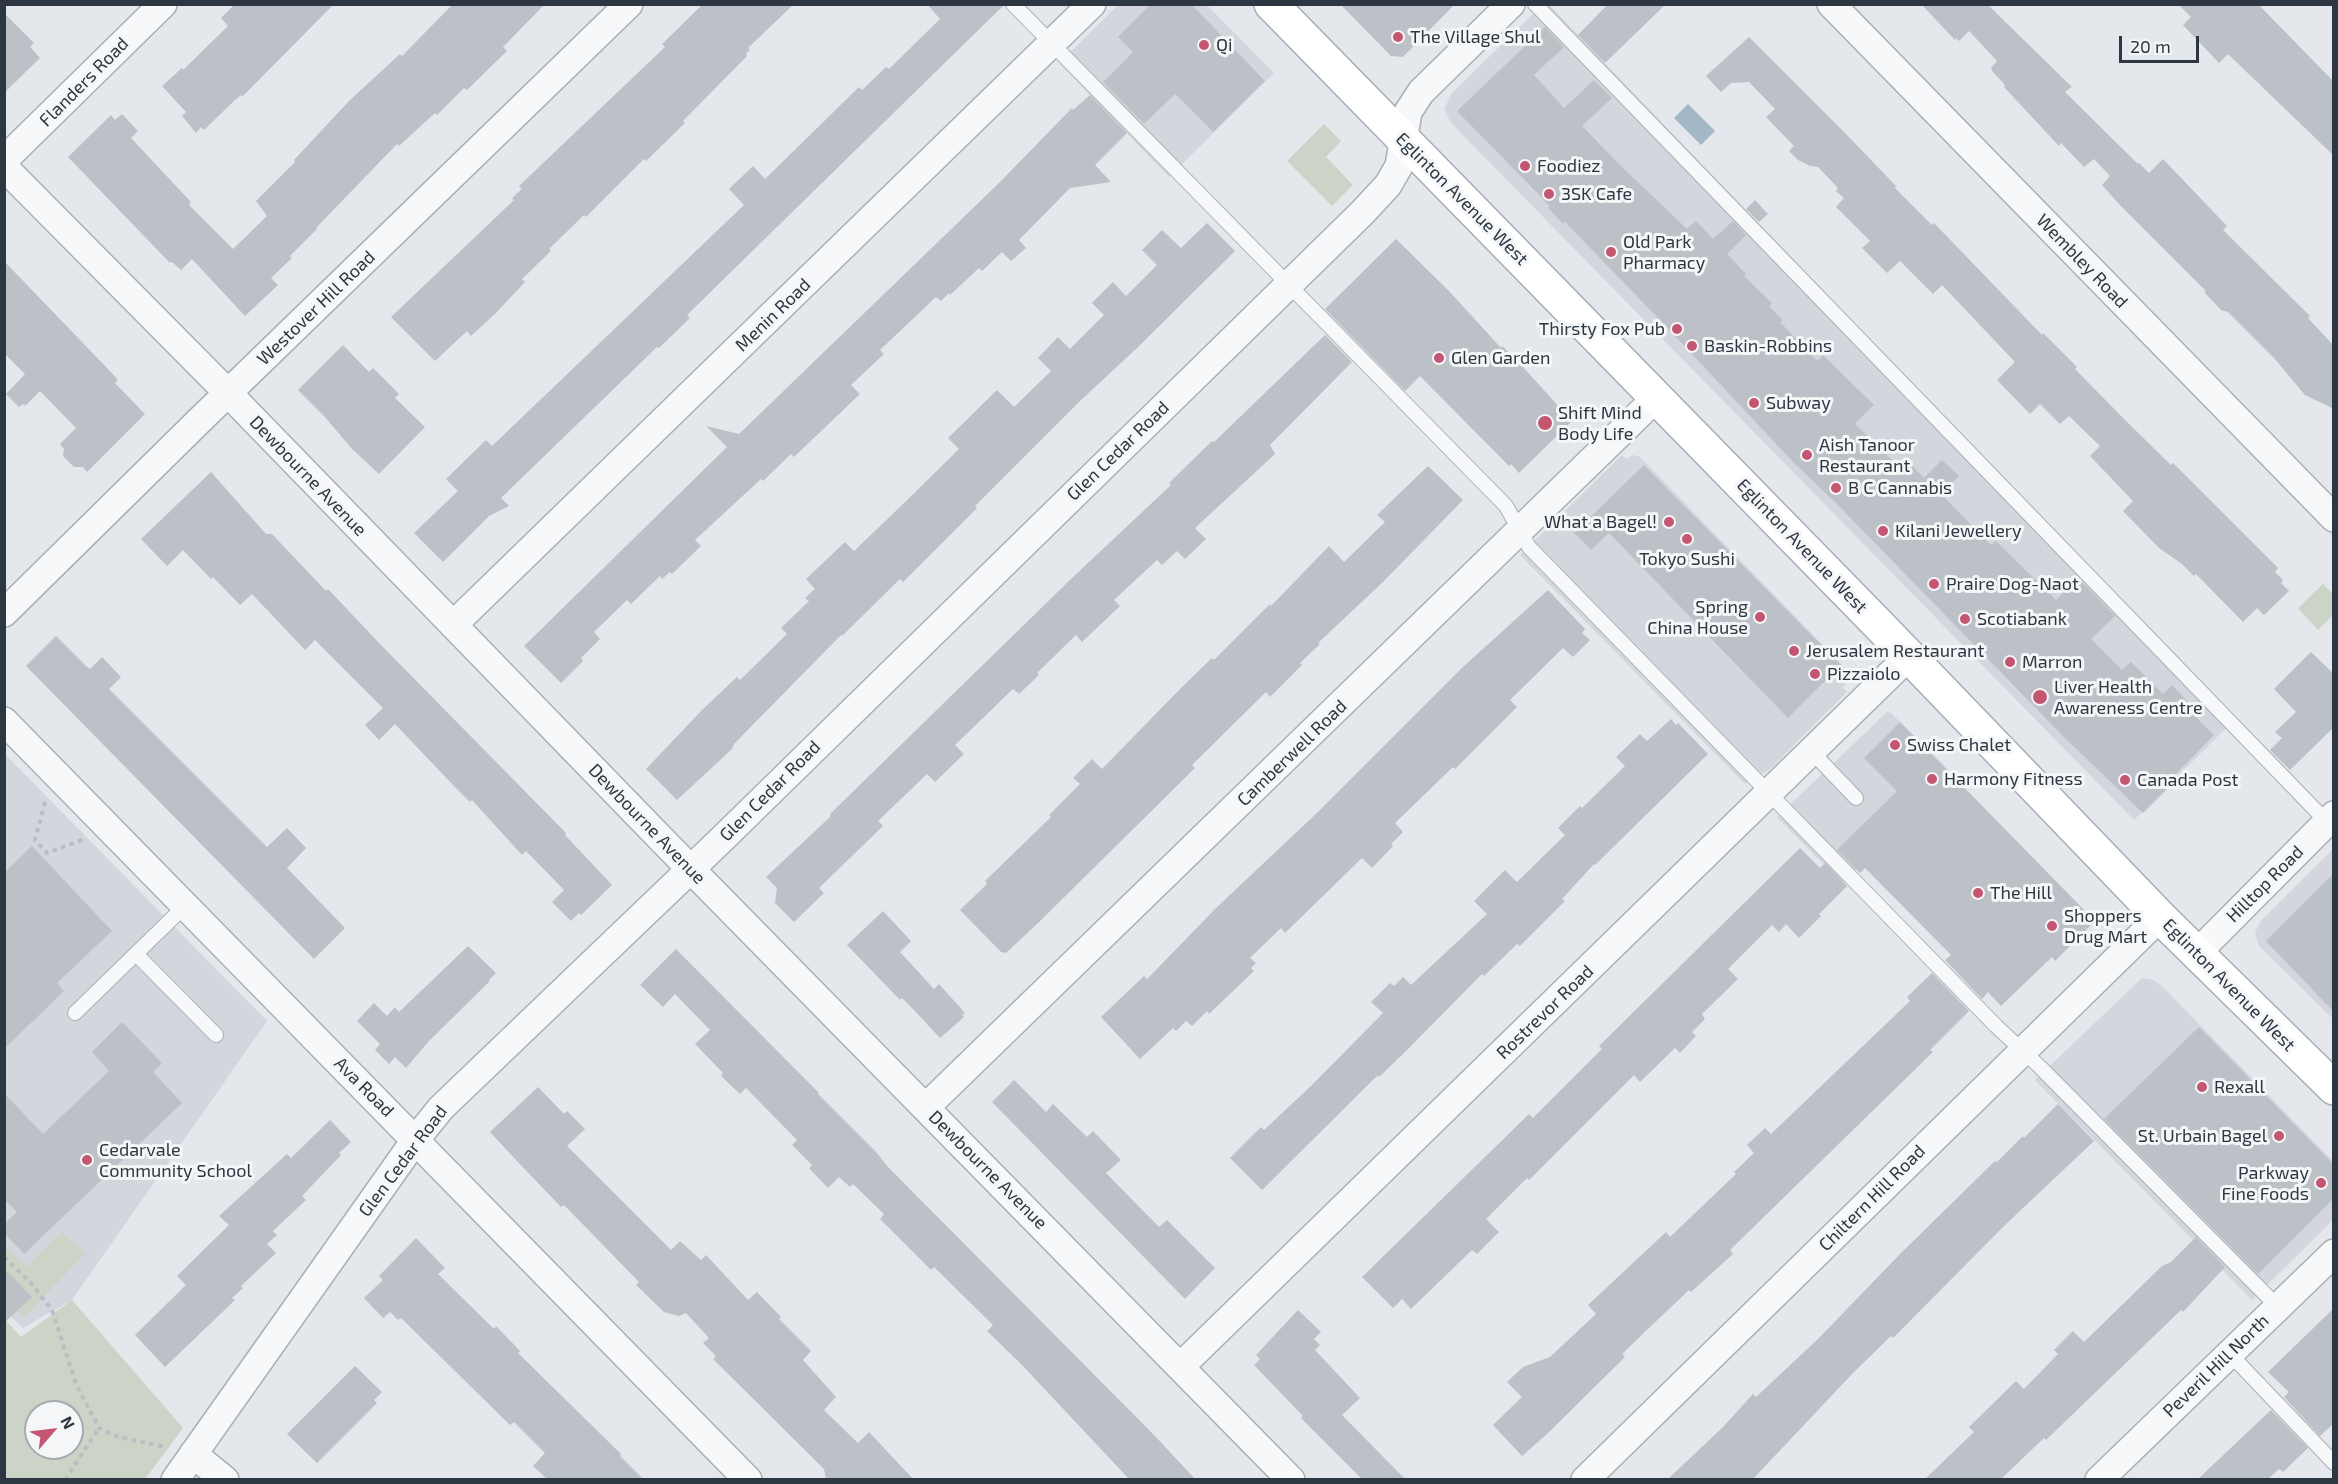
<!DOCTYPE html>
<style>
body{margin:0}
#map{position:relative;width:2338px;height:1484px;overflow:hidden;background:#e4e7eb;font-family:"Exo 2",sans-serif}
canvas{display:block}
.frame{position:absolute;inset:0;border:6px solid #2d3742;pointer-events:none}
.north{position:absolute;left:24px;top:1400px;width:60px;height:60px;box-sizing:border-box;background:#f4f6f8;border:2px solid #a4aaaf;border-radius:50%;rotate:62deg;font-size:16px;font-weight:700;line-height:24px;text-align:center;color:#2d3742}
.north::after{content:'';display:block;margin:auto;width:21px;height:27px;background:#c45671;clip-path:polygon(50% 0,100% 100%,50% 72%,0 100%)}
.scale{position:absolute;left:2119px;top:36px;width:80px;height:27px;box-sizing:border-box;border:3px solid #2d3742;border-top:0;padding-left:8px;font-size:18px;line-height:21px;white-space:nowrap;color:#2d3742;-webkit-text-stroke:4px #f4f6f8;paint-order:stroke}
</style>
<div id="map">
<canvas width="2338" height="1484"></canvas>
<div class="frame"></div>
<div class="north">N</div>
<div class="scale">20 m</div>
</div>
<script>
const context = document.querySelector('canvas').getContext('2d');
context.lineJoin = 'round';
function fillPath(path, color) { context.fillStyle = color; context.fill(path, 'evenodd'); }
function trace(path, color, width, dash) { context.strokeStyle = color; context.lineWidth = width; context.lineCap = dash ? 'butt' : 'round'; context.setLineDash(dash || []); context.stroke(path); }
function drawText(font, color, halo, rows, align = 'center') {
  context.font = font + ' "Exo 2",sans-serif'; context.lineWidth = 6; context.setLineDash([]); context.textBaseline = 'middle'; context.strokeStyle = halo; context.fillStyle = color; for (const [text, x, y, turn = 0] of rows) {
    context.save(); context.translate(x, y); context.rotate((+turn || 0) * Math.PI / 180); context.textAlign = isNaN(turn) ? turn : align; if (halo) context.strokeText(text, 0, 0); context.fillText(text, 0, 0); context.restore();
  }
}
fillPath(new Path2D(`
 M1206,4L1274,73L1169,177L1059,63L1118,5Z
 M1542,5H1549L2235,719L2134,820L1451,123L1444,109L1452,93Z
 M1622,455L1626,459L1633,455L1640,457L1852,675L1843,687L1847,692L1770,769L1745,784L1520,555Z
 M1887,712L1891,713L1952,773L1842,883L1777,817Z
 M4,753L267,1021L72,1300L23,1328L4,1310Z
 M2333,849V1019L2259,946L2255,933L2260,922Z
 M2142,978L2154,980L2163,987L2333,1161V1220L2252,1300L2035,1080Z`), '#d3d7dd');
fillPath(new Path2D(`
 M1324,124L1341,141L1326,157L1353,185L1332,206L1287,161Z
 M2323,584L2333,594V615L2318,630L2298,608Z
 M62,1232L85,1253L24,1318L5,1299L4,1244L27,1267Z
 M72,1300L183,1428L145,1479H5L4,1318L21,1337ZM36,1412H72V1448H36Z`), '#cbd4c6');
fillPath(new Path2D(`
 M1688,104L1715,131L1701,145L1674,118Z`), '#a3b8c7');
fillPath(new Path2D(`
 M235,4H334L242,97L241,95L235,100L204,130L201,127L196,133L182,116L186,112L162,86L182,68L183,70L228,26L221,18Z
 M453,4H545L503,47L507,51L467,90L464,88L437,115L435,113L399,146L397,144L316,228L317,229L290,256L292,258L271,278L278,285L245,316L192,259L181,270L172,262L170,263L68,157L111,115L115,120L122,114L138,131L131,138L191,202L189,205L233,249L267,216L256,201L295,162L294,160L349,101L400,54L402,56Z
 M703,4H794L748,48L750,50L746,53L747,56L683,121L685,123L646,161L644,159L586,217L584,215L549,249L551,251L522,279L525,282L495,314L471,336L467,331L435,361L391,317L514,200L512,198L522,189L519,186L665,47L662,44Z
 M927,4L1004,5L687,315L690,318L659,348L657,347L501,498L509,506L489,516L443,562L414,533L458,491L446,479L486,440L492,446L744,205L729,189L753,166L765,179L859,87L862,90L886,67L889,69L940,19Z
 M1151,4H1191L1265,81L1213,132L1175,94L1144,124L1103,82L1133,52L1118,37Z
 M1340,4H1455L1403,57L1391,56Z
 M1608,4H1666L1605,63L1578,35Z
 M1921,4H1987L2072,87L2065,92L2138,164L2139,163L2149,173L2163,159L2227,226L2223,230L2310,316L2308,318L2334,346V409L2305,395L2274,358L2228,312L2221,310L2204,292L2206,291L2119,204L2102,185L2110,176L2094,159L2084,167L2061,143L2059,146L2004,87L2005,85L1992,71L1991,68L1997,61L1969,31L1959,41L1956,38L1955,40Z
 M2178,4H2258L2334,82V156L2228,54L2219,63L2183,25L2191,17Z
 M4,13L34,43L30,47L40,58L4,93Z
 M1545,27L1564,47L1534,75L1564,108L1594,80L1612,98L1582,126L1621,166L1687,229L1696,221L1713,239L1733,221L1746,235L1727,254L1746,274L1744,276L1772,303L1769,306L1783,320L1780,322L1817,361L1823,355L1874,405L1855,424L1899,467L1907,460L1924,478L1942,460L1959,476L1941,494L1991,545L1996,541L2056,600L2078,578L2115,616L2091,639L2122,670L2131,662L2163,694L2172,685L2192,706L2188,709L2214,735L2164,786L2167,789L2143,813L2065,738L1835,502L1795,464L1661,321L1565,222L1563,224L1548,208L1550,206L1457,111Z
 M1749,37L1847,135L1896,186L1895,188L1932,225L1934,223L2042,335L2043,333L2077,367L2075,369L2125,420L2171,465L2173,463L2278,568L2275,572L2283,580L2281,583L2289,591L2264,615L2257,608L2243,622L2196,574L2194,576L2182,564L2159,548L2123,511L2133,501L2090,456L2100,446L2069,416L2060,424L2040,404L2030,414L1997,380L2015,362L1942,285L1933,294L1900,261L1887,273L1862,248L1870,241L1836,207L1844,198L1836,191L1838,188L1818,167L1810,166L1798,160L1789,151L1794,146L1766,117L1775,109L1749,82L1731,83L1721,92L1706,76Z
 M1090,95L1127,133L1095,165L1111,182L1070,188L1019,240L1026,248L1011,261L1002,252L982,271L979,268L950,295L949,293L941,301L936,297L880,350L884,354L851,385L860,394L794,457L791,454L763,481L761,479L695,540L701,546L672,574L670,572L662,579L660,576L631,604L627,600L594,632L600,639L581,658L583,661L561,683L524,646L727,447L706,426L739,434L999,183L1072,108L1073,110Z
 M1755,200L1768,214L1759,222L1746,209Z
 M1207,223L1235,251L1137,348L1080,401L975,506L977,508L903,582L900,579L842,636L841,635L734,744L732,749L677,800L646,769L702,710L737,677L740,680L787,634L781,628L809,601L805,598L815,589L806,579L845,542L854,551L901,506L959,449L948,438L997,390L1014,407L1051,371L1038,358L1058,337L1070,349L1104,315L1092,303L1113,282L1126,296L1157,265L1142,250L1162,230L1181,248Z
 M1396,239L1449,291L1501,348L1502,346L1512,355L1572,421L1519,473L1511,464L1509,466L1420,376L1405,391L1325,309Z
 M4,261L107,368L118,380L115,383L145,414L87,472L83,467H74L63,456L64,449L60,444L76,428L40,391L25,406L24,404L19,407L6,394L25,374L4,353Z
 M1325,335L1352,362L1270,445L1275,454L1195,528L1206,539L1185,559L1177,551L1162,565L1157,560L1114,600L1120,606L1082,642L1076,635L1037,673L1039,675L1019,694L1013,689L955,745L964,754L935,782L927,774L878,821L883,826L819,888L824,893L794,922L775,903L777,888L766,877L831,816L830,814L1072,578L1171,485L1169,483L1212,441L1214,442Z
 M343,345L369,372L373,368L399,394L395,398L425,427L379,474L352,449L324,416L298,390Z
 M1644,465L1841,665L1788,718L1609,533L1591,550L1574,533Z
 M1428,466L1463,500L1383,582L1318,643L1320,644L1300,663L1302,665L1270,697L1266,692L1192,765L1195,768L1038,923L1006,953L1001,952L960,910L987,884L985,881L1051,817L1049,815L1080,784L1073,778L1092,759L1102,769L1181,688L1212,658L1214,660L1270,604L1271,606L1329,546L1344,562L1385,522L1377,515Z
 M211,472L266,534H272L326,591L328,589L380,644L566,833L565,835L612,885L581,915L579,913L571,921L552,902L564,890L526,851L522,855L472,800L470,802L453,785L395,724L379,740L365,725L383,708L315,640L305,650L252,594L240,605L213,577L211,579L183,550L167,566L141,539Z
 M1548,590L1585,629L1582,633L1590,640L1573,657L1563,648L1510,700L1517,707L1455,769L1453,767L1395,823L1403,832L1391,844L1393,846L1372,868L1362,858L1285,933L1281,928L1250,958L1256,963L1251,968L1254,971L1209,1014L1207,1011L1192,1026L1186,1021L1176,1031L1173,1028L1140,1059L1101,1017L1144,976L1147,979L1155,971L1216,908L1318,812L1464,666Z
 M56,636L87,667L90,669L102,657L121,677L109,689L267,847L287,828L306,848L287,868L345,928L314,959L26,666Z
 M2311,652L2334,674V727L2290,770L2270,750L2282,738L2275,732L2296,712L2274,689Z
 M1671,719L1676,725L1678,723L1708,754L1595,865L1594,864L1562,899L1565,901L1520,946L1517,944L1484,976L1482,974L1406,1051L1379,1077L1378,1075L1262,1190L1230,1158L1261,1127L1264,1130L1311,1086L1383,1013L1371,1002L1390,983L1394,986L1403,977L1411,985L1487,914L1474,901L1505,870L1517,882L1565,835L1558,828L1580,806L1582,808L1625,766L1616,757L1640,734L1647,741Z
 M1900,722L2095,921L2055,961L2052,957L2001,1006L1988,992L1982,999L1945,960L1951,955L1865,868L1860,873L1837,850L1897,791L1864,758Z
 M32,846L112,931L57,983L64,991L4,1049V873Z
 M1800,848L1820,868L1825,863L1847,886L1819,914L1821,916L1799,938L1786,924L1779,932L1772,925L1728,969L1738,979L1702,1014L1705,1019L1692,1032L1696,1036L1680,1053L1675,1048L1640,1082L1634,1075L1529,1180L1527,1178L1486,1219L1499,1232L1477,1254L1472,1250L1411,1309L1402,1299L1393,1308L1362,1277L1529,1114L1533,1118L1602,1049L1599,1046Z
 M2334,873V1012L2266,941Z
 M883,911L911,941L900,952L934,989L939,984L965,1013L962,1015L964,1017L940,1038L912,1008L902,998L900,1000L847,945Z
 M468,946L496,973L489,980L490,981L429,1041L406,1068L395,1057L389,1064L375,1050L380,1044L357,1021L374,1003L387,1016L395,1007L399,1012Z
 M676,949L819,1093L818,1094L877,1153L887,1166L1155,1436L1195,1479H1129L1022,1365L987,1331L993,1325L934,1267L931,1270L880,1219L884,1214L853,1184L850,1187L839,1177L828,1188L809,1168L812,1165L792,1145L797,1140L746,1088L740,1094L721,1076L723,1073L695,1044L710,1030L675,994L663,1007L640,985Z
 M1932,973L1969,1011L1930,1050L1933,1052L1730,1250L1733,1254L1691,1292L1689,1290L1649,1328L1622,1354L1625,1357L1547,1434L1522,1456L1493,1425L1522,1397L1507,1382L1523,1367L1550,1357L1596,1314L1588,1305L1666,1232L1670,1237L1736,1174L1734,1172L1754,1153L1747,1145L1765,1128L1771,1134L1910,1001L1907,997Z
 M122,1022L162,1063L153,1072L182,1103L24,1254L4,1233V1224L17,1212L4,1199V1093L43,1134L109,1071L92,1052Z
 M2199,1027L2334,1165V1198L2258,1274L2104,1119Z
 M1014,1080L1046,1112L1053,1104L1087,1137L1093,1131L1121,1160L1106,1173L1159,1227L1167,1220L1215,1268L1185,1299L992,1102Z
 M538,1087L564,1114L567,1111L585,1129L567,1146L671,1250L680,1241L701,1260L706,1255L748,1300L757,1292L781,1317L779,1319L811,1351L803,1360L836,1397L824,1410L858,1443L869,1432L913,1479H826L824,1469L713,1359L716,1356L703,1343L709,1338L686,1313L679,1316L664,1312L636,1285L639,1282L564,1205L561,1207L517,1161L490,1132Z
 M2058,1104L2094,1141L2003,1227L1907,1324L1893,1338L1891,1336L1853,1373L1753,1479H1668L1723,1427L1753,1394L1756,1397L1819,1338L1901,1253L1995,1161L1997,1162L2023,1136L2024,1138Z
 M330,1120L351,1142L339,1153L341,1155L302,1196L306,1200L273,1231L277,1235L267,1244L276,1253L241,1286L243,1288L232,1298L235,1300L165,1367L135,1335L186,1285L177,1276L229,1225L219,1216L287,1154L291,1158Z
 M2196,1237L2225,1267L2183,1312L2181,1310L2046,1440L2044,1438L2001,1479H1925L1974,1432L1969,1427L2016,1381L2024,1389L2058,1354L2054,1350L2073,1331L2084,1342L2162,1266L2171,1262Z
 M416,1238L445,1268L438,1274L494,1329L496,1326L520,1351L518,1353L621,1454L620,1456L643,1479H547L533,1466L545,1453L514,1422L510,1425L401,1318L398,1320L390,1312L383,1318L364,1298L383,1280L379,1276Z
 M4,1268L32,1297L4,1323Z
 M2334,1308V1423L2320,1436L2284,1397L2289,1392L2268,1372Z
 M1298,1310L1321,1332L1314,1339L1320,1345L1315,1350L1360,1398L1342,1415L1405,1479H1362L1301,1418L1303,1416L1254,1365L1260,1359L1256,1355Z
 M355,1366L382,1392L374,1400L377,1403L317,1463L287,1434Z
 M2271,1410L2308,1448L2283,1472L2279,1469L2268,1479H2198Z`), '#bcc1c7');
const service = new Path2D(`
 M1013,4L1506,506L1529,547L1996,1026L2040,1067L2278,1307
 M1535,4L2329,824
 M1812,752L1856,798
 M136,954L216,1035
 M75,1013L185,906
 M2229,1353L2334,1463`);
const minor = new Path2D(`
 M1831,4L2334,518
 M4,160L163,4
 M4,167L228,393L668,846L1291,1480
 M4,613L201,419L629,4
 M453,625L1092,4
 M4,721L748,1480
 M2197,953L2334,815
 M926,1107L1657,397
 M1181,1366L1908,657
 M193,1454L225,1480
 M175,1480L416,1139L441,1108L719,842L1363,212L1388,185L1399,166L1408,112L1421,92L1511,4
 M1585,1480L2160,917
 M2099,1480L2334,1253`);
const primary = new Path2D(`
 M1271,4L1877,623L2160,917L2334,1088`);
trace(service, '#a9afb5', 16);
trace(minor, '#a9afb5', 30);
trace(primary, '#a5adb6', 36);
trace(new Path2D(`
 M45,802L35,840L47,853L84,839
 M4,1257L30,1282L52,1310L76,1384L99,1428L118,1437L166,1447
 M65,1480L99,1428`), '#babec2', 4, [4.5, 4.5]);
trace(service, '#f7f8f9', 14);
trace(minor, '#f7f8f9', 27);
trace(primary, '#fff', 33);
for (const [x, y, r, color] of [
 [1398,37,6,"#c45671"],
 [1204,45,6,"#c45671"],
 [1525,166,6,"#c45671"],
 [1549,194,6,"#c45671"],
 [1611,252,6,"#c45671"],
 [1677,329,6,"#c45671"],
 [1692,346,6,"#c45671"],
 [1439,358,6,"#c45671"],
 [1754,403,6,"#c45671"],
 [1545,423,8,"#c45671"],
 [1807,455,6,"#c45671"],
 [1836,488,6,"#c45671"],
 [1669,522,6,"#c45671"],
 [1883,531,6,"#c45671"],
 [1687,539,6,"#c45671"],
 [1934,584,6,"#c45671"],
 [1760,617,6,"#c45671"],
 [1965,619,6,"#c45671"],
 [1794,651,6,"#c45671"],
 [2010,662,6,"#c45671"],
 [1815,674,6,"#c45671"],
 [2040,697,8,"#c45671"],
 [1895,745,6,"#c45671"],
 [1932,779,6,"#c45671"],
 [2125,780,6,"#c45671"],
 [1978,893,6,"#c45671"],
 [2052,926,6,"#c45671"],
 [2202,1087,6,"#c45671"],
 [2279,1136,6,"#c45671"],
 [87,1160,6,"#c45671"],
 [2321,1183,6,"#c45671"]
]) { const dot = new Path2D(); dot.arc(x, y, r, 0, 2 * Math.PI); context.fillStyle = color; context.fill(dot); trace(dot, '#f4f6f8', 2); }
drawText('18px', '#2d3742', '#f4f6f8', [
 ["The Village Shul",1410,37],
 ["Qi",1216,45],
 ["Foodiez",1537,166],
 ["3SK Cafe",1561,194],
 ["Old Park",1623,242],
 ["Pharmacy",1623,263],
 ["Thirsty Fox Pub",1665,329,"right"],
 ["Baskin-Robbins",1704,346],
 ["Glen Garden",1451,358],
 ["Subway",1766,403],
 ["Shift Mind",1558,413],
 ["Body Life",1558,434],
 ["Aish Tanoor",1819,445],
 ["Restaurant",1819,466],
 ["B C Cannabis",1848,488],
 ["What a Bagel!",1657,522,"right"],
 ["Kilani Jewellery",1895,531],
 ["Tokyo Sushi",1687,559,"center"],
 ["Praire Dog-Naot",1946,584],
 ["Spring",1748,607,"right"],
 ["China House",1748,628,"right"],
 ["Scotiabank",1977,619],
 ["Jerusalem Restaurant",1806,651],
 ["Marron",2022,662],
 ["Pizzaiolo",1827,674],
 ["Liver Health",2054,687],
 ["Awareness Centre",2054,708],
 ["Swiss Chalet",1907,745],
 ["Harmony Fitness",1944,779],
 ["Canada Post",2137,780],
 ["The Hill",1990,893],
 ["Shoppers",2064,916],
 ["Drug Mart",2064,937],
 ["Rexall",2214,1087],
 ["St. Urbain Bagel",2267,1136,"right"],
 ["Cedarvale",99,1150],
 ["Community School",99,1171],
 ["Parkway",2309,1173,"right"],
 ["Fine Foods",2309,1194,"right"]
], 'left');
drawText('18px', '#2d3742', '#f4f6f8', [
 ["Flanders Road",84,82,-45],
 ["Eglinton Avenue West",1462,199,45],
 ["Wembley Road",2082,261,46],
 ["Westover Hill Road",316,308,-44],
 ["Menin Road",773,315,-44],
 ["Glen Cedar Road",1118,451,-44],
 ["Dewbourne Avenue",308,476,46],
 ["Eglinton Avenue West",1802,546,46],
 ["Camberwell Road",1292,753,-44],
 ["Glen Cedar Road",770,791,-45],
 ["Dewbourne Avenue",647,824,46],
 ["Hilltop Road",2265,884,-45],
 ["Eglinton Avenue West",2229,985,45],
 ["Rostrevor Road",1545,1012,-44],
 ["Ava Road",364,1087,45],
 ["Glen Cedar Road",403,1161,-53],
 ["Dewbourne Avenue",988,1170,45],
 ["Chiltern Hill Road",1872,1198,-45],
 ["Peveril Hill North",2216,1366,-44]
]);
</script>
